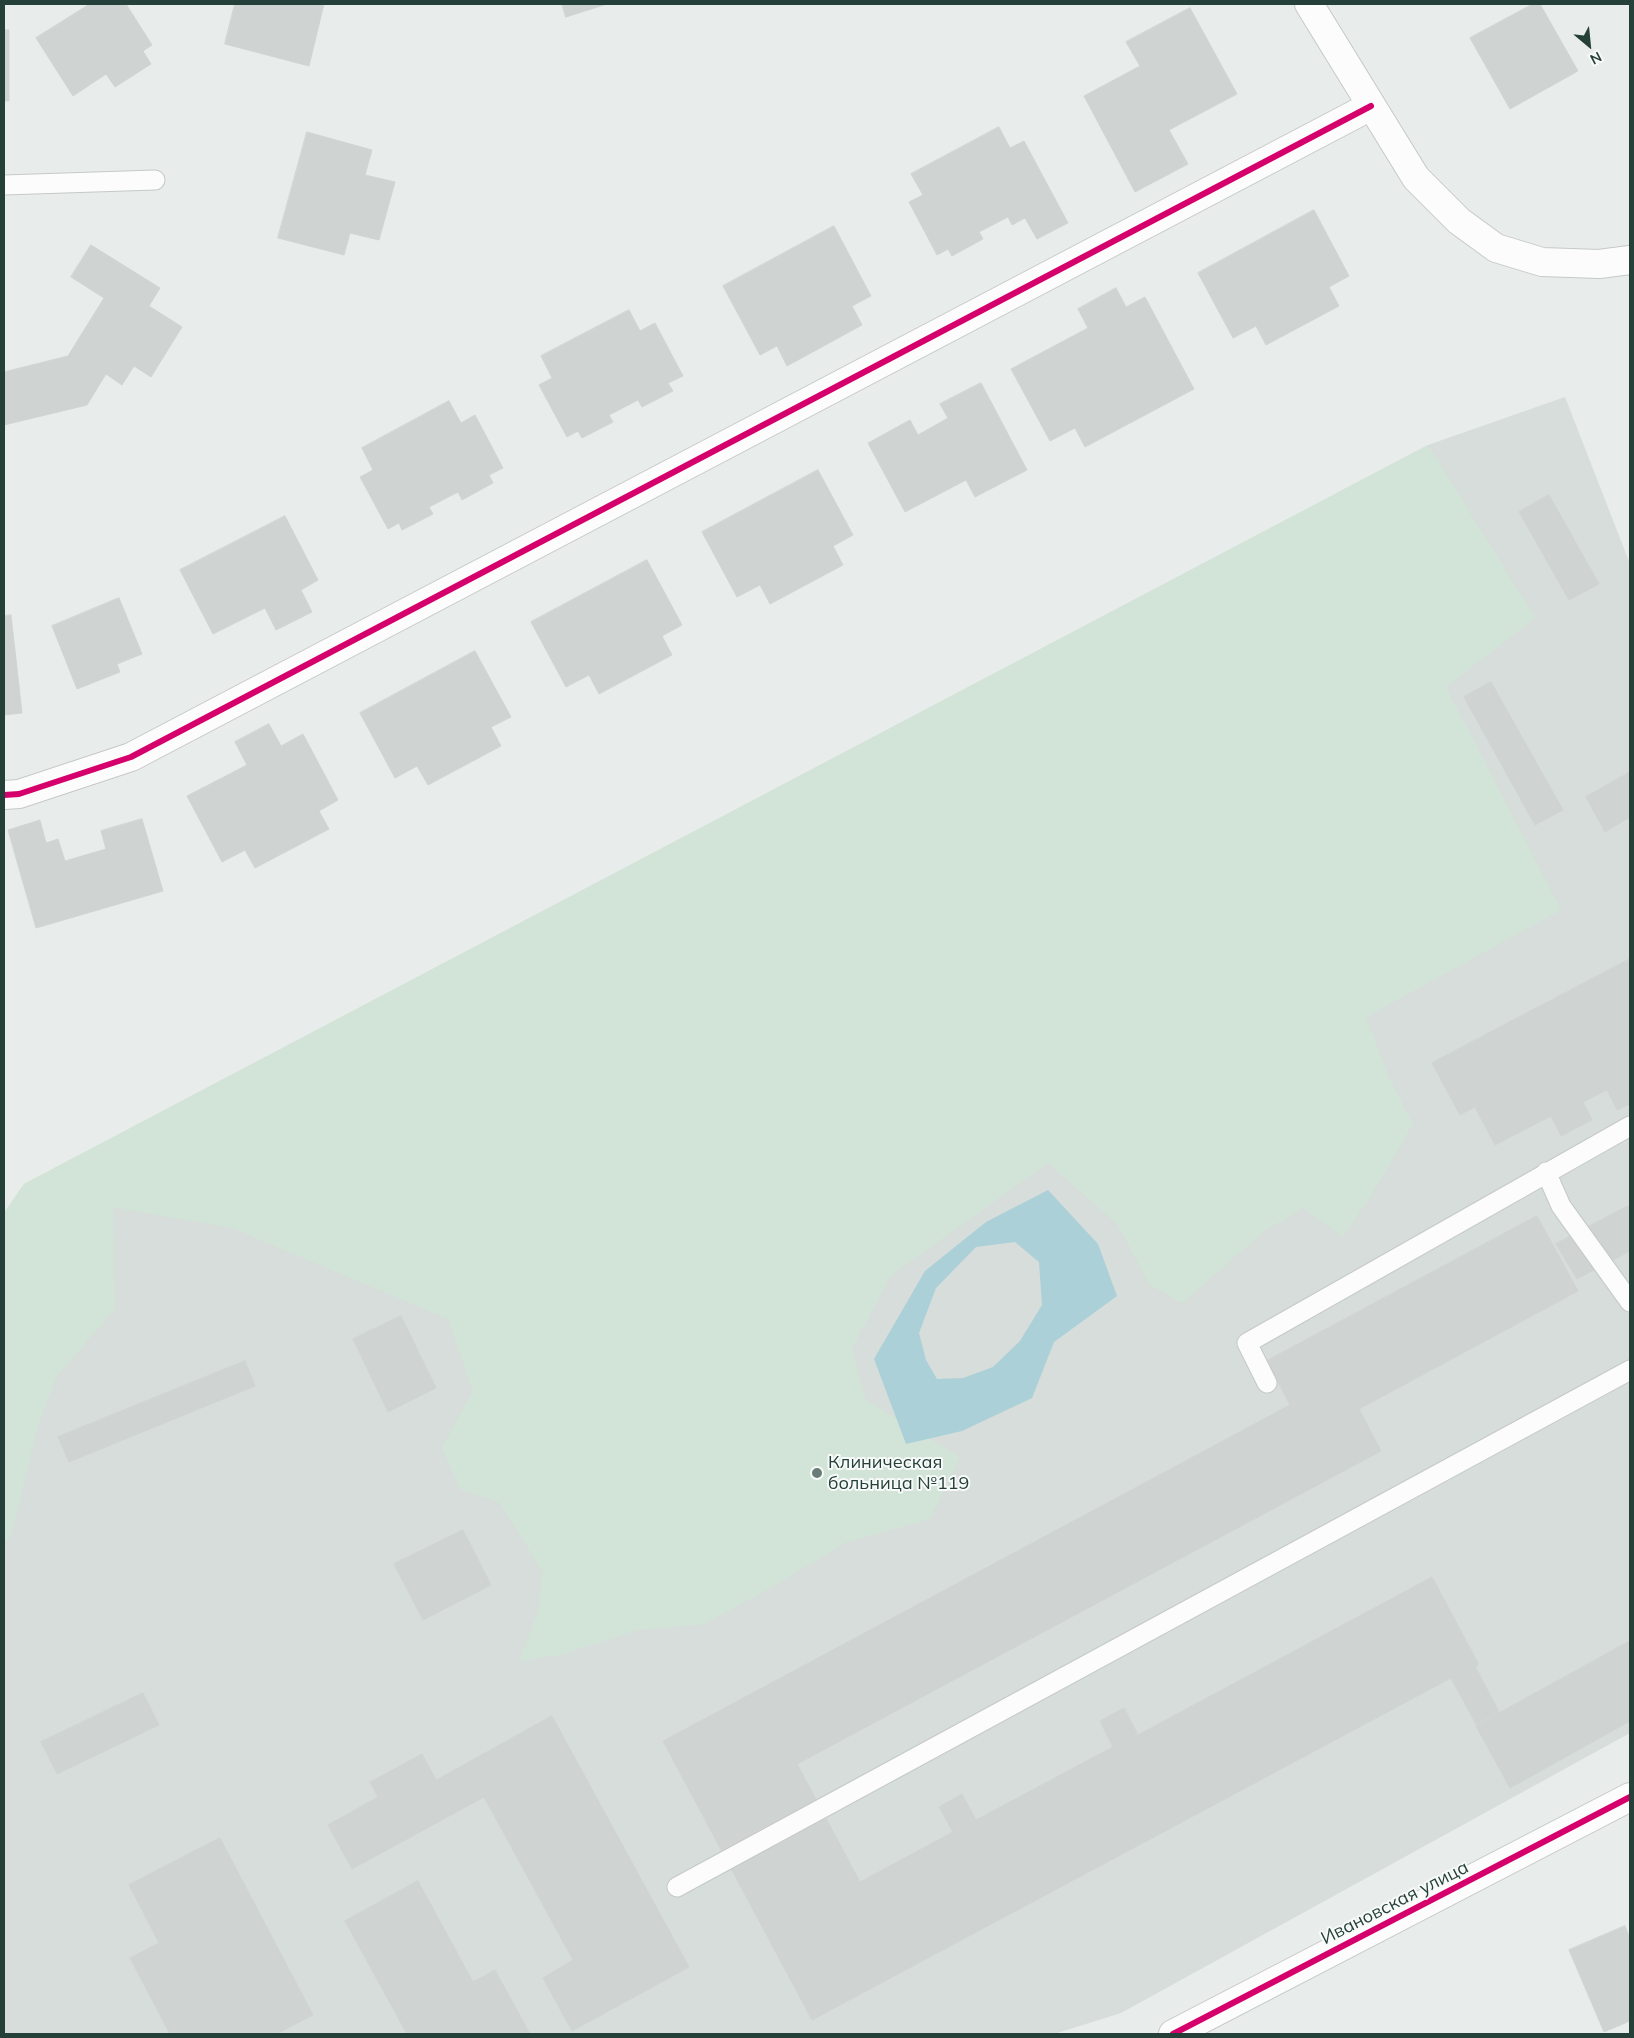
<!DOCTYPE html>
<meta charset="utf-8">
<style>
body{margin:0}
#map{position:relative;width:1634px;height:2038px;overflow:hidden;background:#e8ecea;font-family:Mulish,sans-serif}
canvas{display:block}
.frame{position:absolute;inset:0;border:5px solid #254039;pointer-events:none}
.north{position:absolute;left:1564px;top:20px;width:50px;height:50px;-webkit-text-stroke:4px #f7faf9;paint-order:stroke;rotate:152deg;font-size:14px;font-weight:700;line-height:20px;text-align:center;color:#254039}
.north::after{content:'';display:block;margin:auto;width:18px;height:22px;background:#254039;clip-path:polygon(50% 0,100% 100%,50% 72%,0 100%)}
</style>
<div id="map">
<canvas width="1634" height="2038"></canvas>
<div class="frame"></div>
<div class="north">N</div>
</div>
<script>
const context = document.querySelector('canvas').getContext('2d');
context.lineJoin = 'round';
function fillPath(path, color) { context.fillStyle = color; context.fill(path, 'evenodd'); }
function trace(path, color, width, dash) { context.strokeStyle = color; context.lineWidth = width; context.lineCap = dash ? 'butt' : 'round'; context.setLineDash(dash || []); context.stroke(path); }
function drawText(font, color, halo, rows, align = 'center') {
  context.font = font + ' Mulish,sans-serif'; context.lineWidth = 4; context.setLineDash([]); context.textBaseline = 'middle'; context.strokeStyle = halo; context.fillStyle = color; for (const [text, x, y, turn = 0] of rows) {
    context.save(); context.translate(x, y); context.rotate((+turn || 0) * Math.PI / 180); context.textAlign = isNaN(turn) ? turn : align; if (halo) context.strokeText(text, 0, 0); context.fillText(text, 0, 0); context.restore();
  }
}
fillPath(new Path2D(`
 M1565,397L1630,564V1733L1121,2013L1054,2034H4V1213L24,1184L1428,445Z`), '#d6ddda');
fillPath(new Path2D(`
 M1428,445L1535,618L1446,687L1561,910L1366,1017L1389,1077L1413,1124L1369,1199L1343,1237L1303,1208L1263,1232L1182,1303L1150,1285L1117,1224L1048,1163L890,1276L852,1349L866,1400L960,1457L930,1519L845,1543L772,1587L704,1624L638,1630L560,1655L519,1661L539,1608L542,1571L500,1503L460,1489L442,1448L473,1391L448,1319L232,1228L113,1207L115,1309L56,1377L38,1425L11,1536L4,1543V1213L24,1184Z`), '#d2e4d8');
fillPath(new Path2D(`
 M1048,1190L1098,1244L1117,1296L1054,1342L1032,1398L962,1431L906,1444L874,1359L925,1271L986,1222ZM1015,1242L1039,1262L1042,1305L1020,1341L993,1367L963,1378L937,1379L926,1360L919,1333L936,1288L976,1247Z`), '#abd0d8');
const building = new Path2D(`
 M90,4H126L152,45L143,51L151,64L115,87L106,74L73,96L36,38Z
 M235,4H324L309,66L225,44Z
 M562,4H607L566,17Z
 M1533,4H1540L1578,71L1510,109L1470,38Z
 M1190,8L1237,94L1169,130L1188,164L1135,192L1084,96L1140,66L1126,42Z
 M4,30H9V101H4Z
 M999,127L1010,148L1024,141L1068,223L1037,239L1025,218L1012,225L1008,217L979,232L983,239L952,256L948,249L937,255L909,202L923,195L911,174Z
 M307,132L372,150L365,175L395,182L379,240L350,233L344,255L278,238Z
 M1314,210L1349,276L1329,287L1339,306L1266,345L1256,326L1233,338L1198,273Z
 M834,226L871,296L852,306L862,325L787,366L777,346L760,355L723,286Z
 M91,245L160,288L149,306L182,327L151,377L134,366L122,385L106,374L87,405L4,425V372L68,356L104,298L71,277Z
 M1116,288L1126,307L1145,297L1194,389L1085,447L1075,428L1050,441L1011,369L1088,328L1078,309Z
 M629,310L640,331L655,323L683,376L668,383L673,391L642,407L638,400L609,415L613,422L582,438L578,431L567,437L539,385L552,378L541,356Z
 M981,383L1027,470L975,497L966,480L905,512L868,443L910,420L918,435L948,418L940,404Z
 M449,401L461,423L475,415L503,468L489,475L493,483L462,500L458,492L429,507L433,514L402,530L399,523L388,529L360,477L373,470L362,448Z
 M818,470L853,535L833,546L843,565L770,604L760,585L737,597L702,532Z
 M1549,495L1599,584L1569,600L1519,512Z
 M285,516L318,580L301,590L312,612L276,630L265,608L213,634L180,570Z
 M647,560L682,625L662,636L672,655L599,694L589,675L566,687L531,622Z
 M119,598L142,654L117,664L120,672L77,689L52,626Z
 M11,615L22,713L4,715V616Z
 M475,651L511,717L491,727L501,746L428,785L417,766L395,778L360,713Z
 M1491,682L1563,810L1535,825L1464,697Z
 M269,724L281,746L303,734L338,800L319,811L329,829L255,868L245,850L222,862L187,796L247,765L235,742Z
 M1630,772V817L1605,832L1586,797Z
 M142,819L163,891L36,928L8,830L40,820L46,843L58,839L65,861L106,849L101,831Z
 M1630,959V1104L1617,1110L1607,1090L1583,1102L1592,1120L1561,1136L1551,1116L1495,1145L1475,1107L1460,1115L1432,1063Z
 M1628,1206L1630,1207V1251L1577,1279L1556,1244Z
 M1537,1216L1578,1291L1359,1409L1381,1451L797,1764L860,1882L953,1832L939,1807L962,1794L976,1820L1113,1747L1100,1721L1124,1708L1138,1735L1432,1577L1478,1663L1476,1668L1499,1712L1476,1724L1451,1678L812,2020L663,1741L1290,1405L1267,1361Z
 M401,1316L436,1388L388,1412L353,1339Z
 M245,1361L255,1386L69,1462L58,1437Z
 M463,1530L491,1585L423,1620L394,1564Z
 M1630,1641V1721L1510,1788L1476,1726Z
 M143,1693L159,1725L57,1774L41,1742Z
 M552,1716L689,1967L572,2031L543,1978L573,1960L484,1797L352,1869L328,1825L378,1797L370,1782L422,1754L436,1780Z
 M220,1838L313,2015L276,2034H170L130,1958L159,1943L129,1885Z
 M418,1881L473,1982L495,1970L530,2034H407L345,1921Z
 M1625,1926L1630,1939V2021L1604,2032L1569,1950Z`);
fillPath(building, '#cfd3d2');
trace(building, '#d0d5d3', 1);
const service = new Path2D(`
 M4,185L155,180
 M1546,1172L1561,1206L1630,1302
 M1267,1383L1247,1343L1630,1126
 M677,1887L1630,1370`);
const minor = new Path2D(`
 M1309,4L1416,178L1459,221L1496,248L1542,262L1599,264L1630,260
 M4,795L19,794L131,757L1371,106
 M1173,2034L1630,1797`);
trace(service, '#c5c9c7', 21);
trace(minor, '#c5c9c7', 30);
trace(service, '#fcfcfc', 19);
trace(minor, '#fcfcfc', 28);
trace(new Path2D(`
 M4,795L19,794L131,757L1371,106
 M1173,2034L1630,1797`), '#d6006c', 6);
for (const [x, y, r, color] of [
 [817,1473,6,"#697c77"]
]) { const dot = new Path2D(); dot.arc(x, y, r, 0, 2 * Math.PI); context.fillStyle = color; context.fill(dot); trace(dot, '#f7faf9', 2); }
drawText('18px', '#254039', '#f7faf9', [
 ["Клиническая",828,1463],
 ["больница №119",828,1484]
], 'left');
drawText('18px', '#254039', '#f7faf9', [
 ["Ивановская улица",1395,1903,-27]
]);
</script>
